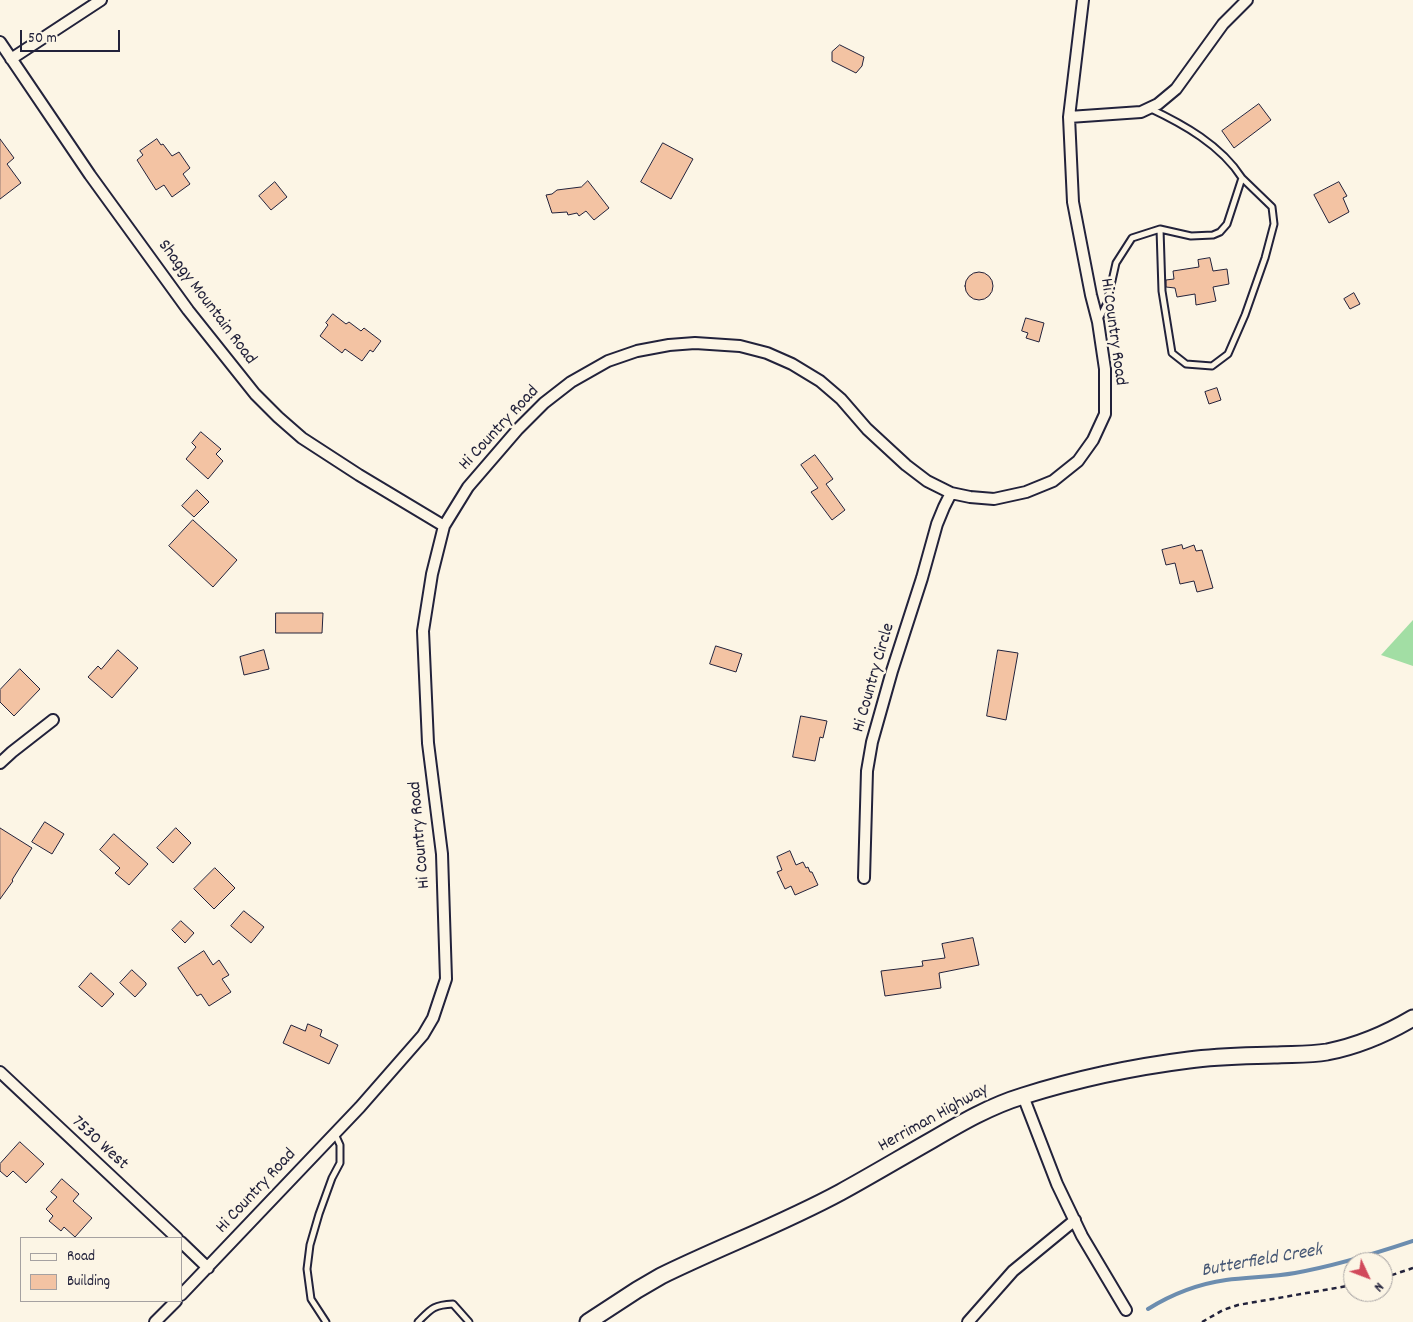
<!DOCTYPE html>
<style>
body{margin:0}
#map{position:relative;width:1413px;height:1322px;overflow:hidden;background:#fcf5e5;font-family:Dekko,sans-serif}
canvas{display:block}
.legend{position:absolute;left:20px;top:1237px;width:162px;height:65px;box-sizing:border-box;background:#fcf5e5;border:1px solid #a5a1a1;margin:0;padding:6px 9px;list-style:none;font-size:15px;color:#22223b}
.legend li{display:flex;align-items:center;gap:10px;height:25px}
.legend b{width:25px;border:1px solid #a5a1a1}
.north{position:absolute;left:1343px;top:1252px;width:50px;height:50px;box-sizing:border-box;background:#fcf5e5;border:1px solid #a5a1a1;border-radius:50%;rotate:133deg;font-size:14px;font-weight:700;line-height:20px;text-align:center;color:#22223b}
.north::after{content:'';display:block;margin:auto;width:18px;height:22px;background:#d1495b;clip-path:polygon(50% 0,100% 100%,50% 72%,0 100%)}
.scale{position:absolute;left:20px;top:30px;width:100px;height:22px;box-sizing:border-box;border:2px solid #22223b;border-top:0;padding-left:6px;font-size:15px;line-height:18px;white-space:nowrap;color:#22223b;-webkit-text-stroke:4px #fcf5e5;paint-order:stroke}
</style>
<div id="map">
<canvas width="1413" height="1322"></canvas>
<ul class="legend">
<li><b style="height:6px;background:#fcf5e5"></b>Road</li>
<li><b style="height:14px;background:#f3c3a3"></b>Building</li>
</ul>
<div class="north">N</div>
<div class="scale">50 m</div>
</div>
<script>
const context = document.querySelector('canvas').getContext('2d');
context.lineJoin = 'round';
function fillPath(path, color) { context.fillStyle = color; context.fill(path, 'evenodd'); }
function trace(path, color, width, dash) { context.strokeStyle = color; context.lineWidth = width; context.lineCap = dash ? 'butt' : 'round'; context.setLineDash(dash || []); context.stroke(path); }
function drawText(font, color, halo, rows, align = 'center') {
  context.font = font + ' Dekko,sans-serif'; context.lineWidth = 5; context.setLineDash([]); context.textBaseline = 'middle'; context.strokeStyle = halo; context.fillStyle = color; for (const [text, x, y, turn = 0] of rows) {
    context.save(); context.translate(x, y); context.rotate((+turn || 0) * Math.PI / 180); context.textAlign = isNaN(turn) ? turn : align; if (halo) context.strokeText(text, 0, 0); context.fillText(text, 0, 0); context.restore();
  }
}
fillPath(new Path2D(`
 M1413,620V666L1381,655Z`), '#a2dea4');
trace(new Path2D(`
 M1148,1309C1172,1294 1198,1284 1226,1280C1249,1277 1272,1277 1295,1273C1335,1266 1374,1254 1413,1241`), '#6c8daf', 4);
const building = new Path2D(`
 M840,45L864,57L862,66L856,73L832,61V52Z
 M1259,104L1271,120L1234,148L1222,131Z
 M0,139L14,158L7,164L21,183L0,199Z
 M157,139L161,145L163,144L172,156L179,152L190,168L183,174L190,184L172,197L164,185L156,190L137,160L143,155L140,151Z
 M663,143L693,159L671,199L641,182Z
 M588,181L609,208L594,220L586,211L579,216L577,213L568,215L567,212L552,213L546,195L552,194L557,190L581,187Z
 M275,182L287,197L271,210L259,196Z
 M1339,182L1347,196L1343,198L1349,212L1329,223L1314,195Z
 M1210,258L1213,271L1227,269L1229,284L1213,287L1216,301L1196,305L1195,294L1177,297L1175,288L1166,287V280L1174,279L1173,271L1199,267L1198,260Z
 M965 286a14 14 0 1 1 28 0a14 14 0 1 1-28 0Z
 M1354,293L1360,304L1350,309L1344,299Z
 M333,314L346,324L349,322L361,331L364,328L381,341L373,352L370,350L362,361L345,349L342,353L320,336L328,325L326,323Z
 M1026,318L1044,323L1039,342L1026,338L1028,333L1022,331Z
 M1217,388L1221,400L1209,404L1205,392Z
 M201,432L221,449L216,454L223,461L208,479L186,459L196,447L192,443Z
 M815,455L833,479L826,484L845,510L832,520L811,492L818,488L801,465Z
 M197,490L209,502L194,517L182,506Z
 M193,520L237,560L213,587L169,546Z
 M1182,545L1183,549L1194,545L1196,551L1202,550L1213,588L1197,592L1194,581L1180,584L1175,563L1166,565L1162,550Z
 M276,613H323L322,633H276Z
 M716,646L742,654L736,672L710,664Z
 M118,650L138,668L112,698L88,677L98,666L101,669Z
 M264,650L269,669L244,675L240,657Z
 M998,650L1018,653L1006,720L987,716Z
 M20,669L40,689L14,716L0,702V690Z
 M801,716L827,721L823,738L820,737L815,761L793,757Z
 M45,822L64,834L52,854L32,842Z
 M0,828L32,848L12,880L13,881L0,899Z
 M176,828L191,843L173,863L157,848Z
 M114,834L148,864L129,885L115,873L120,868L100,850Z
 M790,851L796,865L803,862L806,868L808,867L810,872H812L818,885L795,895L791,886L785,889L777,872L782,870L777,857Z
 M215,868L235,888L214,909L194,889Z
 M244,911L264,927L251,943L231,926Z
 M181,921L194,933L185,943L172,930Z
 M973,938L979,965L939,973L941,988L885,996L881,971L923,966L922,961L945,958L942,944Z
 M204,951L213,965L219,960L229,975L222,979L231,992L209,1006L201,994L197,996L178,968Z
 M132,970L146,983V985L135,997L120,983Z
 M91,973L114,994L102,1007L79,987Z
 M308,1024L322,1030L320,1036L338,1045L329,1064L283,1043L291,1025L305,1031Z
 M20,1142L44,1164L26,1183L13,1171L7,1177L0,1171V1164Z
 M62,1179L79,1194L73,1201L92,1218L75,1237L64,1227L61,1231L49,1221L53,1216L46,1209L57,1197L51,1192Z`);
fillPath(building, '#f3c3a3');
trace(building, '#22223b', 1);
const lane = new Path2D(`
 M1160,229L1162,291L1172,353L1186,364L1212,366L1228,354L1245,315L1265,258L1274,224L1272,207L1242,178
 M1099,319L1107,303L1116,263L1132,238L1160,229L1191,236L1213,235L1220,232L1227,224L1242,178C1221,145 1183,124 1149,108
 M326,1322L311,1299L307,1269L310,1245L319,1214L332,1178L340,1163V1145L335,1134
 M418,1322C431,1309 433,1305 453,1304L469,1322`);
const street = new Path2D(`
 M0,42L90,175L188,310L255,394L278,417L302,438L359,475L444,526
 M11,59L101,0
 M1069,117L1141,112L1158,104L1176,89L1223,24L1247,0
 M0,763L12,752L53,720
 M864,878L867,771L872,742L892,671L922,578L937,524L944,507L951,493
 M0,1072L177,1238
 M1023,1096L1057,1184L1082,1236L1126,1310
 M181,1242L208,1268
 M181,1295L360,1107L423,1035L433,1018L446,979L442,854L428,743L423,631L432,574L444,526L468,487L518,429L544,403L571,382L608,361L637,351L669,345L695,343L740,346L767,353L792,364L820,381L841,399L867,429L906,465L927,481L951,493L970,497L994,499L1026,492L1053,481L1078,461L1093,440L1105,414V369L1098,322L1091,295L1073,202L1069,117L1083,0
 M155,1322L176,1301
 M968,1322L1013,1271L1075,1220`);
const secondary = new Path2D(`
 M588,1322L637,1290L661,1276C720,1247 782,1224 841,1192C872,1175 902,1157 932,1140C961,1123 990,1106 1023,1096C1077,1079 1133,1067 1189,1060C1218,1056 1246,1056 1274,1055C1292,1054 1309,1055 1327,1052C1358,1046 1386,1034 1413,1018`);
trace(lane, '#22223b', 9);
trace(street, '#22223b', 14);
trace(secondary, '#22223b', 19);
trace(new Path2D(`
 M1383,1278L1413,1268
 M1202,1322L1223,1310L1238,1305L1353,1285`), '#22223b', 2.5, [5, 4]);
trace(lane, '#fcf5e5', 5);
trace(street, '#fcf5e5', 10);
trace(secondary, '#fcf5e5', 15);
drawText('18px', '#22223b', '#fcf5e5', [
 ["Shaggy Mountain Road",206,303,53],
 ["Hi Country Road",1112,332,82],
 ["Hi Country Road",500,429,-47],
 ["Hi Country Circle",875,678,-74],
 ["Hi Country Road",421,835,-95],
 ["Herriman Highway",934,1119,-29],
 ["7530 West",99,1144,43],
 ["Hi Country Road",257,1192,-47]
]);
drawText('italic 19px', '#475875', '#fcf5e5', [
 ["Butterfield Creek",1262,1262,-10]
]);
</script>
